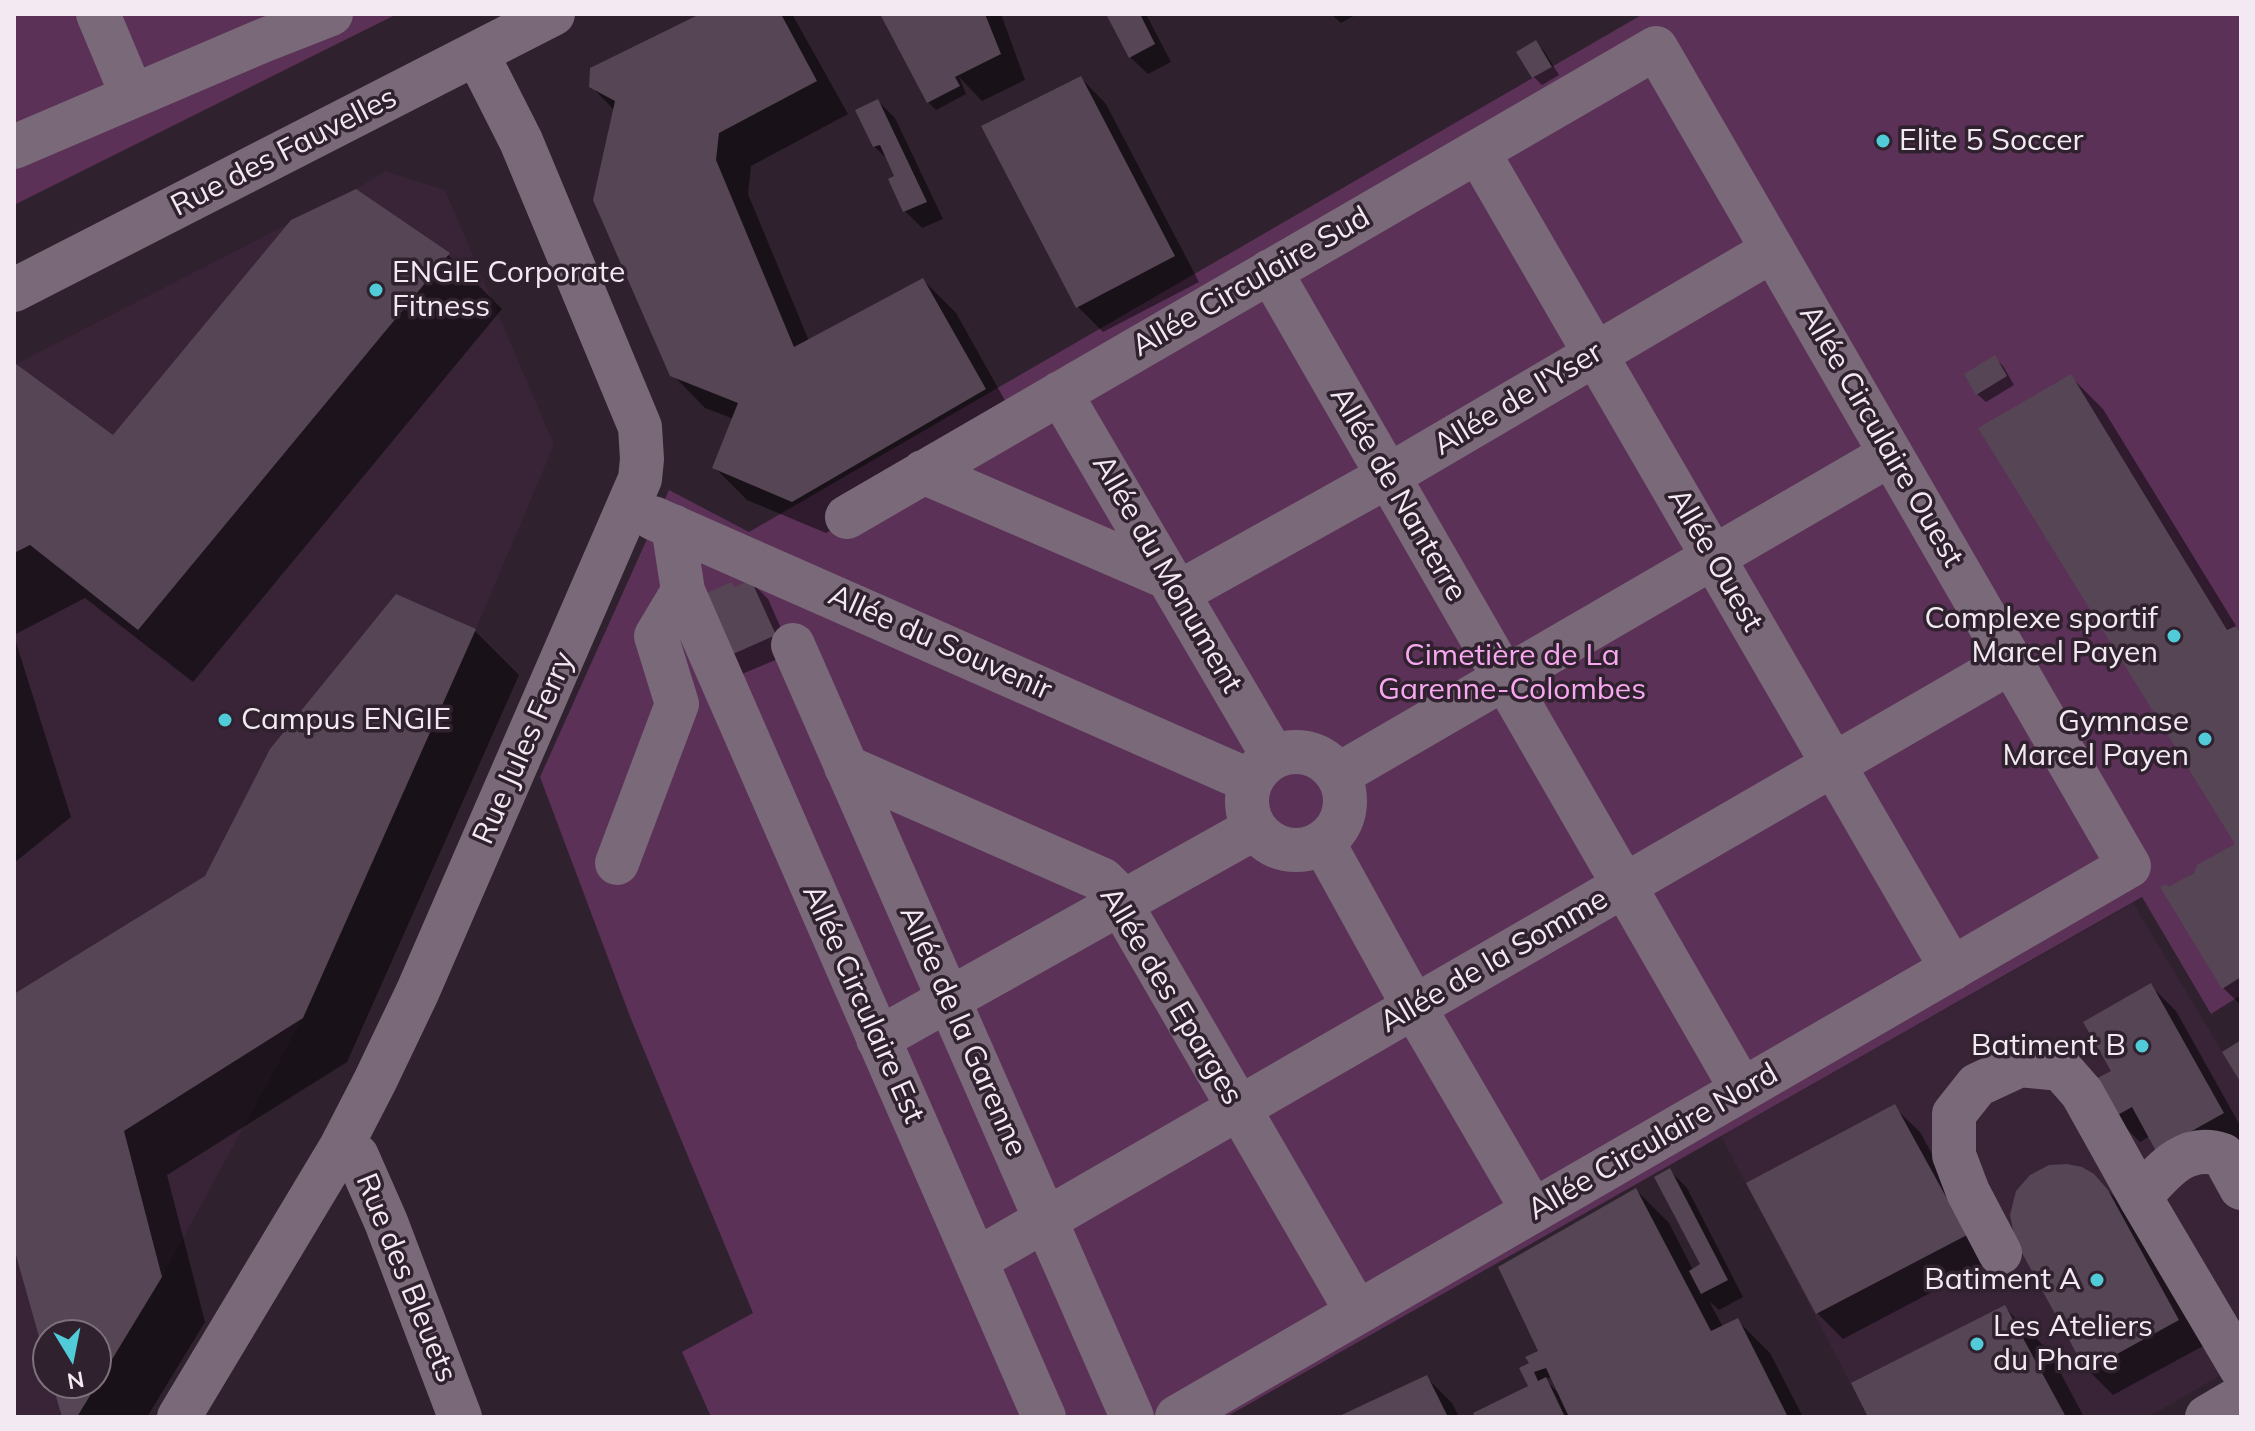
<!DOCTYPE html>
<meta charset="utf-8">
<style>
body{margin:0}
#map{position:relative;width:2255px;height:1431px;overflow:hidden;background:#2f212d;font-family:Mulish,sans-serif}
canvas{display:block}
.frame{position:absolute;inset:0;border:16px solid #f3e9f2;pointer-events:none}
.north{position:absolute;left:32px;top:1319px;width:80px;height:80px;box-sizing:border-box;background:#2f212d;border:2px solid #7d717c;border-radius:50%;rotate:170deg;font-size:22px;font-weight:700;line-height:32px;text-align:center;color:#f3e9f2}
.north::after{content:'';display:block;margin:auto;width:28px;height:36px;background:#52cbd9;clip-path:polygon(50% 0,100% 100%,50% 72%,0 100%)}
</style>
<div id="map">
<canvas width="2255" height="1431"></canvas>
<div class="frame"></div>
<div class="north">N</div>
</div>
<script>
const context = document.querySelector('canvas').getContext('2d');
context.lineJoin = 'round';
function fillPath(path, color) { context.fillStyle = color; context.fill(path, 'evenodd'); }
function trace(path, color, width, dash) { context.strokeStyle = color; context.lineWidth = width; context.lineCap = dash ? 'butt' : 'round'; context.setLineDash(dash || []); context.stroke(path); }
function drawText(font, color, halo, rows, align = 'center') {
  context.font = font + ' Mulish,sans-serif'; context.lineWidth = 7; context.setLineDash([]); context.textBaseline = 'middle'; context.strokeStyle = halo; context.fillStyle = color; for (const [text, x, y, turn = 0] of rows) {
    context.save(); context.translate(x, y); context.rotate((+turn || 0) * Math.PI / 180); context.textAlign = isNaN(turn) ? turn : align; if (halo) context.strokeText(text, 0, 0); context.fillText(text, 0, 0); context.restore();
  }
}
fillPath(new Path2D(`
 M385,171L445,190L554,445L476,629L303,1018L162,1277L77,1417H14V365L356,189ZM48,1335H96V1383H48Z
 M2133,903L2241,1083V1363L2149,1417H1868L1721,1136Z`), '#382436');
fillPath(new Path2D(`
 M14,14H397L14,205Z
 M1643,14H2241V1001L2238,997L2211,1014L2142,897L1226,1417H711L682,1352L753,1313L631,1019L540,777L669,490L749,532Z`), '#5b3157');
fillPath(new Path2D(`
 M705,14H792L848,114L751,166L748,194L809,341L923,280L956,313L1017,422L826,533L747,500L714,467L734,419L705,408L672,374L615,111L591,86Z
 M882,14H1001L1025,80L982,101L959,77L966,94L936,110L928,102Z
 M1108,14H1146L1171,62L1148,74L1130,57Z
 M1331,14H1357L1341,23Z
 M1536,43L1544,51L1559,75L1542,85L1533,76Z
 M1081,78L1106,104L1199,282L1103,332L1078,307Z
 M878,101L895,118L943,219L922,228L905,211L897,177L890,162L874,146Z
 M448,255L502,309L193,682L85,598L14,635V367L113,438Z
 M1995,358L2003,366L2014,385L1986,402L1977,394Z
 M2070,376L2103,409L2241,634V1005L2223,988L2169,889L2237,845Z
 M751,582L768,599L792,653L742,674L725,657L731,584L736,589Z
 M475,631L519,675L347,1062L167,1175L205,1322L147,1417H64L54,1383H96V1335H48V1361L14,1241V997L206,877Z
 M14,636L71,817L14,863Z
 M2151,986L2176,1011L2241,1127V1143L2183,1175L2150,1136L2140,1142L2115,1117L2114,1072Z
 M1894,1107L1920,1132L1991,1261L1843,1339L1817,1313Z
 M1670,1171L1687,1188L1743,1297L1719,1310L1709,1301L1723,1327L1737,1320L1770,1353L1803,1417H1477L1532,1386V1364L1636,1190L1669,1223L1693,1270L1703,1265ZM1552,1377L1559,1394L1545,1379Z
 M2101,1184L2128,1210L2203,1346L2113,1395L2088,1370Z
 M2004,1307L2049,1351L2084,1417H1871Z
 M1427,1378L1452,1403L1459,1417H1342Z`), '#0007');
fillPath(new Path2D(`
 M700,14H781L817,81L719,133L716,160L794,347L923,278L986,389L792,502L712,468L738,403L670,376L593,200L615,101L589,87L590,68Z
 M880,14H985L1001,54L955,77L960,86L927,103Z
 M1106,14H1140L1155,44L1129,58Z
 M1536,40L1552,67L1532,78L1516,52Z
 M1081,76L1175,256L1076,308L981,126Z
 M878,99L927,202L903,212L888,179L894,176L880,145L873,147L855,110Z
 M356,189L450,253L138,630L30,545L14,553V365L16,364L113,435L291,220Z
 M1995,355L2007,376L1976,395L1964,374Z
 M2071,374L2227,630L2236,626L2241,634V977L2222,989L2160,887L2166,884L2168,887L2194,873L2197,865L2235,844L1978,428Z
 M751,580L776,635L724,658L704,594L732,582L734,587Z
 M396,594L476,629L303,1018L124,1131L162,1277L77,1417H62L52,1383H96V1335H48L47,1365L14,1248V994L205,876L270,749Z
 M2151,983L2224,1113L2156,1151L2132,1107L2114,1117L2092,1081L2111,1071L2083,1022Z
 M2241,1040V1083L2222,1052Z
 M1895,1104L1967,1235L1816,1314L1746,1183Z
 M2067,1164L2082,1167L2094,1174L2108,1190L2179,1320L2086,1371L2015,1240L2010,1215L2016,1191L2030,1175L2049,1165Z
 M1670,1168L1728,1280L1701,1294L1689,1271L1700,1264L1654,1177Z
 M1636,1188L1711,1331L1738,1318L1788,1417H1569L1546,1368L1534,1372L1538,1381L1546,1377L1565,1417H1475L1473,1413L1528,1386L1519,1368L1529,1363L1525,1357L1538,1351L1498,1267Z
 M2005,1305L2066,1417H1863L1867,1415L1851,1383Z
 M1427,1375L1448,1417H1337Z`), '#564554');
trace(new Path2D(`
 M98,14L132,95
 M14,147L262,41L331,14
 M1478,152L1952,969
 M1270,271L1742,1090
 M14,290L553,14
 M1060,393L1273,756
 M923,472L1169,578
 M847,517L1656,48L2129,866L1177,1417
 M653,518L1250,781
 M673,526L683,591L1044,1417
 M1178,593L1388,476L1773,250
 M793,645L1132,1417
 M1247 801a49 49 0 1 1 98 0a49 49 0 1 1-98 0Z
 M846,767L1103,880L1112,889L1357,1312
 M1338,775L1891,454
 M1323,842L1414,1007L1533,1211
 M617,863L677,704L656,636L683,591
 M878,1039L1255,828
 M341,1147L357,1156L386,1222L460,1417
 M2241,1188L2223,1155C2185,1142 2163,1171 2140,1197L2241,1368
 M2000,1253L1968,1192L1954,1155V1114L1977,1085L2020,1065L2061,1069L2082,1093L2140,1197
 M976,1260L2011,662
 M179,1417L341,1147L375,1081L417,993L640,479L642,459L640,427L521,141L477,54
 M2207,1417L2241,1397`), '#7a6978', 44);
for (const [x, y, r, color] of [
 [1883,141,8,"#52cbd9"],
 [376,290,8,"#52cbd9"],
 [2174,636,8,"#52cbd9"],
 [225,720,8,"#52cbd9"],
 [2205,739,8,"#52cbd9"],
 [2142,1046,8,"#52cbd9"],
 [2097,1280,8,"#52cbd9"],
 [1977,1344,8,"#52cbd9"]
]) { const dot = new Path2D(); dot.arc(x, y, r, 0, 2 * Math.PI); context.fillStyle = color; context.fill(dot); trace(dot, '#2f212d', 3); }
drawText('30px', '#f3e9f2', '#2f212d', [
 ["Elite 5 Soccer",1899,141],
 ["ENGIE Corporate",392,273],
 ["Fitness",392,307],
 ["Complexe sportif",2158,619,"right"],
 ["Marcel Payen",2158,653,"right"],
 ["Campus ENGIE",241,720],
 ["Gymnase",2189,722,"right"],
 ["Marcel Payen",2189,756,"right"],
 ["Batiment B",2126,1046,"right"],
 ["Batiment A",2081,1280,"right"],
 ["Les Ateliers",1993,1327],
 ["du Phare",1993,1361]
], 'left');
drawText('30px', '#f3e9f2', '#2f212d', [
 ["Rue des Fauvelles",284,152,-27],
 ["Allée Circulaire Sud",1251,282,-30],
 ["Allée de l'Yser",1518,399,-31],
 ["Allée Circulaire Ouest",1881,436,60],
 ["Allée de Nanterre",1398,494,60],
 ["Allée Ouest",1715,560,60],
 ["Allée du Monument",1167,574,60],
 ["Allée du Souvenir",940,643,24],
 ["Rue Jules Ferry",524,748,-66],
 ["Allée de la Somme",1494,961,-30],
 ["Allée des Eparges",1171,996,59],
 ["Allée Circulaire Est",863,1004,66],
 ["Allée de la Garenne",963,1031,66],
 ["Allée Circulaire Nord",1653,1142,-30],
 ["Rue des Bleuets",406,1278,68]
]);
drawText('30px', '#f8a8f0', '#2f212d', [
 ["Cimetière de La",1512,656],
 ["Garenne-Colombes",1512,690]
]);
</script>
